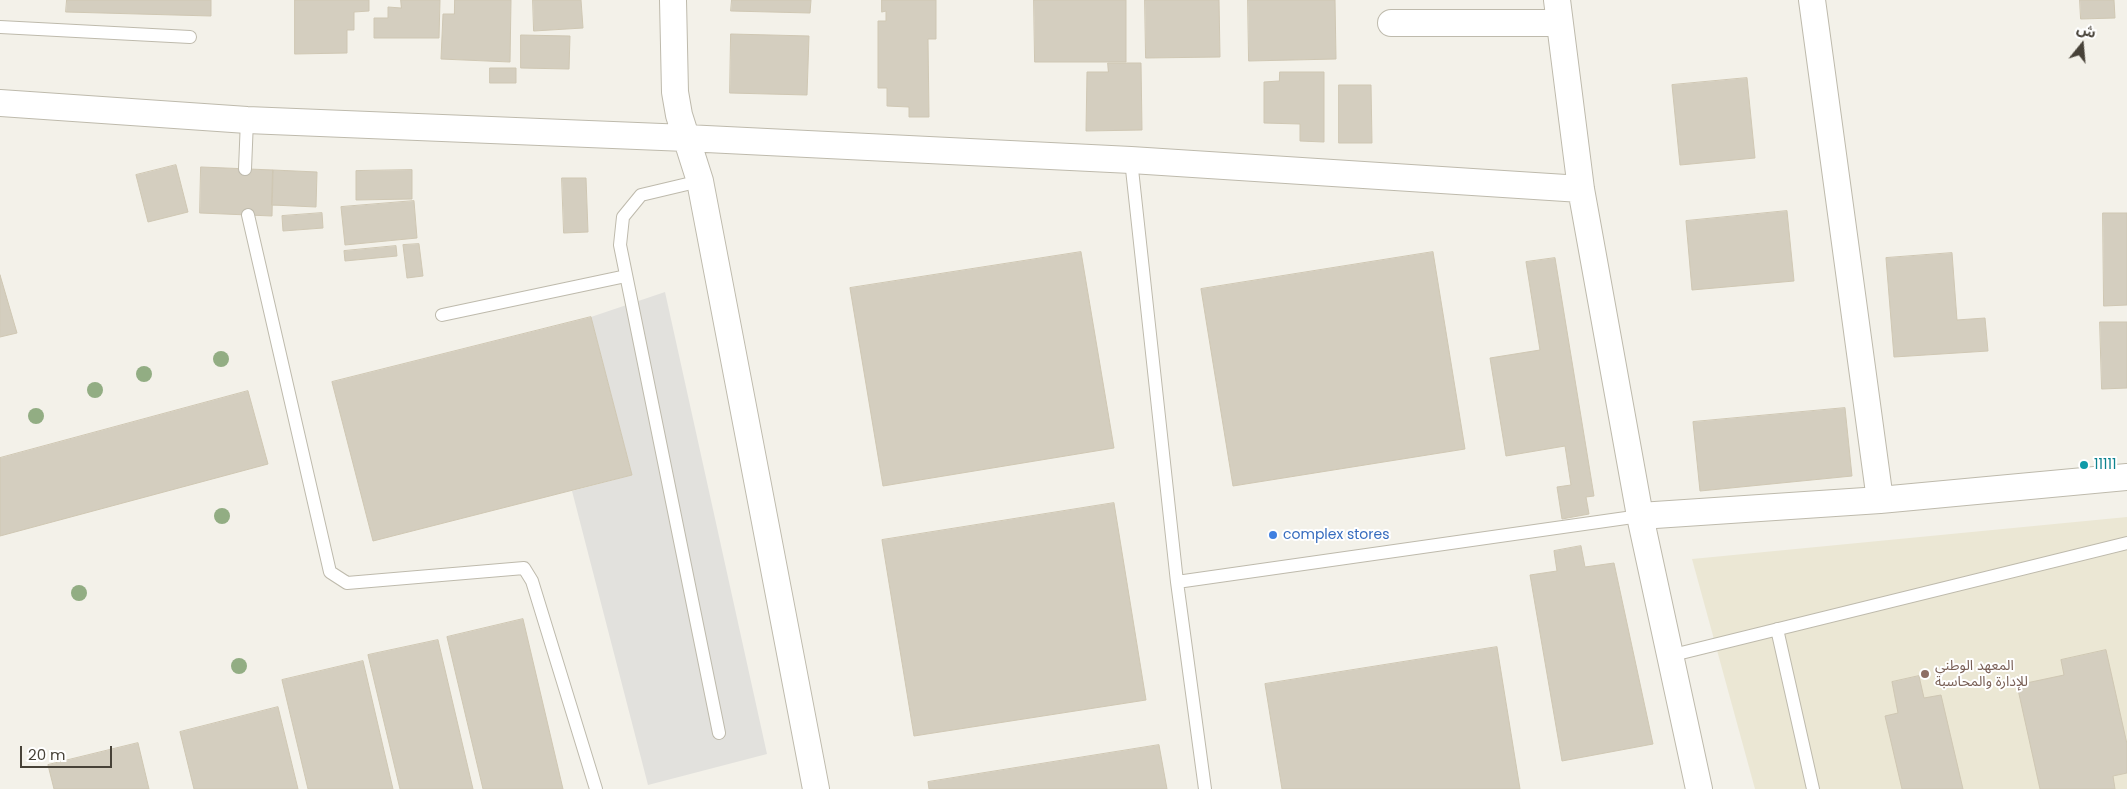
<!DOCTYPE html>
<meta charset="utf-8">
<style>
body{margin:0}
#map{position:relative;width:2127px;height:789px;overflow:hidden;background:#f3f1e9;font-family:Poppins,"Noto Sans Arabic",sans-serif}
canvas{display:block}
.north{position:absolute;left:2057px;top:20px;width:50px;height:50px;-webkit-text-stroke:4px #fff;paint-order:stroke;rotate:17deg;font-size:14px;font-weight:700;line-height:20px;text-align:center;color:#474238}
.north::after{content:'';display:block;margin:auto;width:18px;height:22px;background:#474238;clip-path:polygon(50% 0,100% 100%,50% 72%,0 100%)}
.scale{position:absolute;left:20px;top:746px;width:92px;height:22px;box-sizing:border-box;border:2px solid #474238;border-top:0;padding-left:6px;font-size:15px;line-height:18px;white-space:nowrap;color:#474238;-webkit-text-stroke:4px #fff;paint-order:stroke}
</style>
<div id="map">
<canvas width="2127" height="789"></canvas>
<div class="north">ش</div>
<div class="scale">20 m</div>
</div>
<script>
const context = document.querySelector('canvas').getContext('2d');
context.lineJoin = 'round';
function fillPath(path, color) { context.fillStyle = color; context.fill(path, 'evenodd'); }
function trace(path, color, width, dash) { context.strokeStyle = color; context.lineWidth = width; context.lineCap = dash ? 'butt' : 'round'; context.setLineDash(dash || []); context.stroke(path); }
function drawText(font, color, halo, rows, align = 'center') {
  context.font = font + ' Poppins,"Noto Sans Arabic",sans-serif'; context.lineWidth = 4; context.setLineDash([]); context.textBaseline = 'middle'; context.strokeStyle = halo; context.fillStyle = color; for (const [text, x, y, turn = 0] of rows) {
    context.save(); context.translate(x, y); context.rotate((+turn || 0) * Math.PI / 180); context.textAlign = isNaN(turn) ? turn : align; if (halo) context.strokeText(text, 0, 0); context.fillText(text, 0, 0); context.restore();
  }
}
fillPath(new Path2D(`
 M2127,517V789H1755L1692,559Z`), '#ebe7d4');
fillPath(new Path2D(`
 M665,292L767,754L648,785L572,491L632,475L591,317Z`), '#e2e1dd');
const building = new Path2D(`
 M67,0H211V16L66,12Z
 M295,0H369V11L354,12V30H347V53L295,54Z
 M401,0H440L439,38H374V18H388V7L401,8Z
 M455,0H511L510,62L441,59L443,14H454Z
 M533,0H581L583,28L534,31Z
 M732,0H811L810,13L731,11Z
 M882,0H936V39H928L929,117H909V107L887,106V88H878V21H886V11L882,12Z
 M1034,0H1126V62H1035Z
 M1145,0H1219L1220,57L1146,58Z
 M1248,0H1335L1336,59L1249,61Z
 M2080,0H2114L2115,18L2081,19Z
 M731,34L809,36L807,95L730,93Z
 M521,35L570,36L569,69L521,68Z
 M1108,63H1141L1142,130L1086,131L1087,72H1108Z
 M490,68H516V83H490Z
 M1280,72H1324V142L1300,141V124L1264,123V82L1279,81Z
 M1747,78L1755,158L1680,165L1672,85Z
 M1339,85H1371L1372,143H1339Z
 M176,165L188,212L148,222L136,175Z
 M201,167L273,170L272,216L200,213Z
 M273,170L317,172L316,207L272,205Z
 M412,170V199L356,200V171Z
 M562,178H586L588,232L564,233Z
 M414,201L417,238L345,245L341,207Z
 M1787,211L1794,281L1692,290L1686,221Z
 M322,213L323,228L283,231L282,216Z
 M2103,213H2127V305L2104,306Z
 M419,244L423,276L407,278L403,245Z
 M396,246L397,256L345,261L344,251Z
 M1081,252L1114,448L883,486L850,288Z
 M1433,252L1465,449L1233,486L1201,289Z
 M1952,253L1957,320L1985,318L1988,351L1894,357L1886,258Z
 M1555,258L1594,496L1586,497L1589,514L1562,519L1557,487L1571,485L1565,446L1506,456L1490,358L1540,350L1526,262Z
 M0,275L17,333L0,337Z
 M591,317L632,475L373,541L332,382Z
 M2100,322H2127V388L2102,389Z
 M248,391L268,464L0,536V458Z
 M1845,408L1852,476L1700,491L1693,422Z
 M1114,503L1146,700L914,736L882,540Z
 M1581,546L1585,567L1614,563L1653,744L1562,761L1530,575L1557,571L1554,551Z
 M523,619L563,789H483L447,637Z
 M438,640L473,789H400L368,655Z
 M1497,647L1520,789H1282L1265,684Z
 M2106,650L2127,744V773L2113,776L2115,789H2040L2017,685L2064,675L2061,660Z
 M363,661L393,789H308L282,680Z
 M1919,676L1924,698L1941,695L1963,789H1902L1885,716L1898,713L1892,682Z
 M278,707L298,789H194L180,732Z
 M138,743L149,789H54L48,765Z
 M1159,745L1167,789H929L928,782Z`);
fillPath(building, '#d4cebf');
trace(building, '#cfc7b3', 1);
const lane = new Path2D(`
 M0,27L190,37
 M1131,160L1177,582L1205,789
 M245,169L247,120
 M700,181L641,195L623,217L620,245L719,733
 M248,215L330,572L347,583L524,568L532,581L596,789
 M442,315L626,276
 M1177,582L1640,516
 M1777,629L1813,789
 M1669,656L2127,543`);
const street = new Path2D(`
 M673,0L675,92L679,115L700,181L816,789
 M1557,0L1581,189L1640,516L1699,789
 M1812,0L1880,500
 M1391,23H1559
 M0,103L247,120L686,138L1131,160L1581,189
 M1640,516L1880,500L2127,477`);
trace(lane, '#bebaac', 14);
trace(street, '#bebaac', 28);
trace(lane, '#fff', 12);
trace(street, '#fff', 26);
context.fillStyle = '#92ad83';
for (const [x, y] of [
 [221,359],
 [144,374],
 [95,390],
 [36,416],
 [222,516],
 [79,593],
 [239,666]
]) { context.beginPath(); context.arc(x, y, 8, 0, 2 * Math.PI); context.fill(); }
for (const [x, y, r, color] of [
 [2084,465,5,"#0f9aa8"],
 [1273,535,5,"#3f7fe0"],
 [1925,674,5,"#8d6e63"]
]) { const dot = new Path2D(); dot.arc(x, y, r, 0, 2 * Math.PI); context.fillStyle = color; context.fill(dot); trace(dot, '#fff', 2); }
drawText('14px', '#0d838f', '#fff', [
 ["11111",2094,465]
], 'left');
drawText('14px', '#366cbe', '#fff', [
 ["complex stores",1283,535]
], 'left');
drawText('14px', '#785e54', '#fff', [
 ["المعهد الوطني",1935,666],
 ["للإدارة والمحاسبة",1935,682]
], 'left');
</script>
